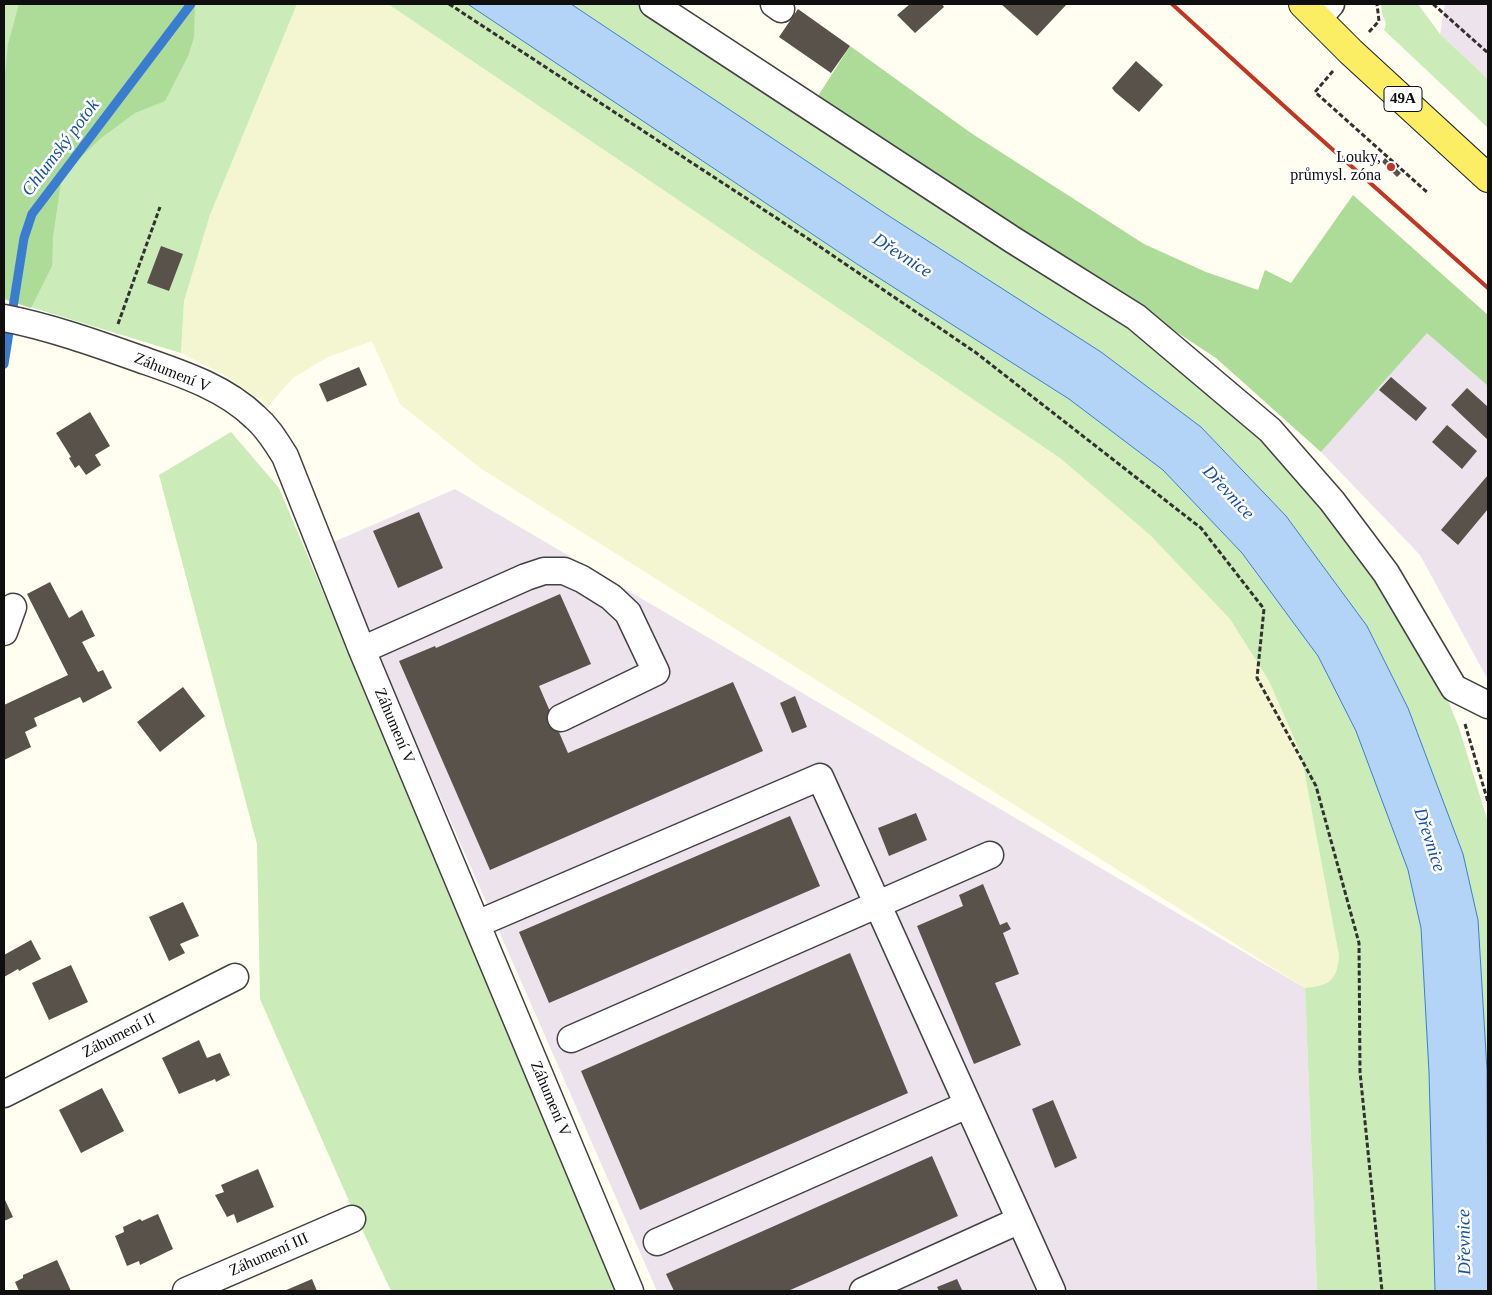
<!DOCTYPE html>
<meta charset="utf-8">
<style>
body{margin:0}
#map{position:relative;width:1492px;height:1295px;overflow:hidden;background:#fffef1;font-family:Georgia,serif}
canvas{display:block}
.frame{position:absolute;inset:0;border:5px solid #0f0f0f;pointer-events:none}
</style>
<div id="map">
<canvas width="1492" height="1295"></canvas>
<div class="frame"></div>
</div>
<script>
const context = document.querySelector('canvas').getContext('2d');
context.lineJoin = 'round';
function fillPath(path, color) { context.fillStyle = color; context.fill(path, 'evenodd'); }
function trace(path, color, width, dash) { context.strokeStyle = color; context.lineWidth = width; context.lineCap = dash ? 'butt' : 'round'; context.setLineDash(dash || []); context.stroke(path); }
function drawText(font, color, halo, rows, align = 'center') {
  context.font = font + ' Georgia,serif'; context.lineWidth = 5; context.setLineDash([]); context.textBaseline = 'middle'; context.strokeStyle = halo; context.fillStyle = color; for (const [text, x, y, turn = 0] of rows) {
    context.save(); context.translate(x, y); context.rotate((+turn || 0) * Math.PI / 180); context.textAlign = isNaN(turn) ? turn : align; if (halo) context.strokeText(text, 0, 0); context.fillText(text, 0, 0); context.restore();
  }
}
fillPath(new Path2D(`
 M1445,4H1488V79L1440,34Z
 M1427,332L1488,386V680L1420,555L1321,452Z
 M455,489L1305,988L1317,1291H657L329,544Z`), '#ede3ed');
fillPath(new Path2D(`
 M297,4H388L1060,458L1150,535L1230,619L1269,681L1301,754L1339,956L1338,967L1333,979L1321,987L1305,988L480,468L400,404L372,341L328,357L293,378L269,405L222,374L181,353L184,301L210,215Z`), '#f3f6d0');
fillPath(new Path2D(`
 M4,4H297L210,215L184,301L181,353L4,299Z
 M388,4H468L857,264L1069,399L1163,470L1242,553L1318,656L1356,731L1408,870L1421,928L1429,1072L1435,1291H1317L1305,988C1329,986 1337,981 1339,956L1301,754L1269,681L1230,619L1150,535L1060,458Z
 M571,4H646L1137,327L1340,511L1432,661L1459,728L1488,822V1147L1487,1070L1478,920L1463,854L1408,708L1367,626L1286,516L1201,427L1101,352L889,216Z
 M1381,4H1418L1440,34L1488,79V128L1384,30L1386,24L1382,12Z
 M231,432L279,488L618,1291H391L353,1210L260,999L257,844L159,475Z`), '#cbebb9');
fillPath(new Path2D(`
 M19,4H195L194,37L188,56L165,101L135,113L101,138L62,175L53,237L52,266L31,308L4,299V84L8,44Z
 M850,46L971,133L1144,244L1206,272L1258,290L1265,270L1291,283L1353,195L1488,315V386L1427,333L1321,452L1216,358L818,96Z`), '#acdc98');
const water = new Path2D(`
 M468,4H571L889,216L1101,352L1201,427L1286,516L1367,626L1408,708L1463,854L1478,920L1487,1070L1488,1291H1435L1429,1072L1421,928L1408,870L1356,731L1318,656L1242,553L1163,470L1069,399L857,264Z`);
fillPath(water, '#b4d4f7');
trace(water, '#397cd0', 1);
trace(new Path2D(`
 M4,364L24,238L32,214L191,4`), '#397cd0', 9);
fillPath(new Path2D(`
 M910,4H942L944,7L915,33L897,15Z
 M1001,4H1067L1037,36Z
 M798,9L850,46L831,73L779,37Z
 M1136,61L1163,85L1139,112L1115,92L1112,88Z
 M1385,158L1401,173L1397,177L1382,162Z
 M161,246L183,254L169,291L147,283Z
 M359,367L367,385L327,402L319,384Z
 M1391,377L1427,408L1416,421L1379,390Z
 M1467,388L1488,407V440L1451,405Z
 M90,412L110,446L95,455L101,465L86,475L79,465L75,468L69,458L71,457L56,433Z
 M1447,425L1477,451L1462,469L1432,442Z
 M1488,475V509L1458,545L1441,530Z
 M419,512L443,568L398,588L373,531Z
 M50,582L69,618L82,610L95,636L82,642L98,672L103,670L112,688L83,703L80,697L34,718L37,726L25,732L31,747L4,760V705L68,675L27,594Z
 M560,594L591,664L539,686L568,753L733,682L763,751L490,870L399,661L435,646L436,648Z
 M183,687L205,716L160,752L137,722Z
 M795,696L807,727L792,733L780,703Z
 M916,813L927,840L889,856L878,828Z
 M790,816L820,886L549,1003L519,932Z
 M983,884L1000,925L1007,922L1011,929L1003,933L1019,974L995,983L1021,1045L974,1064L917,926L963,906L959,895Z
 M183,902L199,936L180,944L185,953L169,961L149,917Z
 M31,940L41,959L19,971L18,969L4,977V955Z
 M850,953L908,1093L640,1210L581,1071Z
 M71,965L88,1002L49,1020L32,983Z
 M199,1040L207,1058L220,1053L230,1075L216,1082L215,1079L179,1094L162,1058Z
 M102,1088L124,1131L81,1153L59,1110Z
 M1053,1100L1077,1158L1055,1168L1032,1109Z
 M932,1156L958,1216L788,1291H674L666,1274Z
 M258,1169L274,1207L237,1223L234,1214L227,1217L215,1195L224,1192L221,1185Z
 M5,1200L13,1217L4,1221V1201Z
 M158,1214L173,1249L140,1265L139,1261L127,1266L115,1236L124,1232L123,1227L140,1219L142,1221Z
 M57,1260L71,1291H19L15,1282L23,1278V1275Z
 M312,1279L317,1291H284Z
 M957,1279L962,1290L939,1291L937,1287Z`), '#58524b');
const minor = new Path2D(`
 M653,4L1013,240L1136,317L1270,430L1332,501L1386,573L1454,688L1488,705
 M774,4L781,9
 M1318,19L1331,4
 M4,318C50,327 95,343 140,359C180,373 224,387 255,417C268,428 276,442 285,456L362,650L630,1291
 M4,632L13,607
 M362,650L526,577L544,571H564L582,579L611,597L628,613L656,672L561,718
 M477,924L820,777L1020,1220
 M571,1039L990,855
 M4,1094L235,977
 M657,1242L967,1105
 M186,1291L352,1219
 M863,1291L1020,1220L1052,1291`);
const major = new Path2D(`
 M1303,4L1351,52L1488,178`);
trace(minor, '#424242', 29);
trace(major, '#202020', 30);
trace(new Path2D(`
 M449,4L807,238L975,352L1201,528L1264,609L1257,678L1316,786L1359,943L1360,1072L1382,1291
 M1433,4L1488,53
 M1369,32L1379,21L1377,4
 M1333,71L1315,92L1428,193
 M118,324L160,207
 M1465,724L1488,802`), '#313131', 3, [5, 2.5]);
trace(minor, '#fff', 26);
trace(major, '#fbee65', 28);
trace(new Path2D(`
 M1172,4L1295,116L1488,288`), '#c33523', 4);
for (const [x, y, r, color] of [
 [1391,167,5,"#c33523"]
]) { const dot = new Path2D(); dot.arc(x, y, r, 0, 2 * Math.PI); context.fillStyle = color; context.fill(dot); trace(dot, '#fff', 2); }
for (const [x, y, w] of [
 [1403,99,38]
]) { const box = new Path2D(); box.roundRect(x - w / 2, y - 12.5, w, 25, 4); context.fillStyle = '#fff'; context.fill(box); trace(box, '#0f0f0f', 1); }
drawText('bold 15px', '#0f0f0f', null, [
 ["49A",1403,99]
]);
drawText('16px', '#0f0f0f', '#fff', [
 ["Louky,",1381,158],
 ["průmysl. zóna",1381,176]
], 'right');
drawText('16px', '#0f0f0f', '#fff', [
 ["Záhumení V",172,373,22],
 ["Záhumení V",394,726,67],
 ["Záhumení II",119,1036,-27],
 ["Záhumení V",550,1099,67],
 ["Záhumení III",269,1255,-24]
]);
drawText('italic 18px', '#154ea4', '#fff', [
 ["Chlumský potok",61,148,-53],
 ["Dřevnice",902,256,33],
 ["Dřevnice",1228,493,47],
 ["Dřevnice",1429,840,72],
 ["Dřevnice",1465,1242,-91]
]);
</script>
